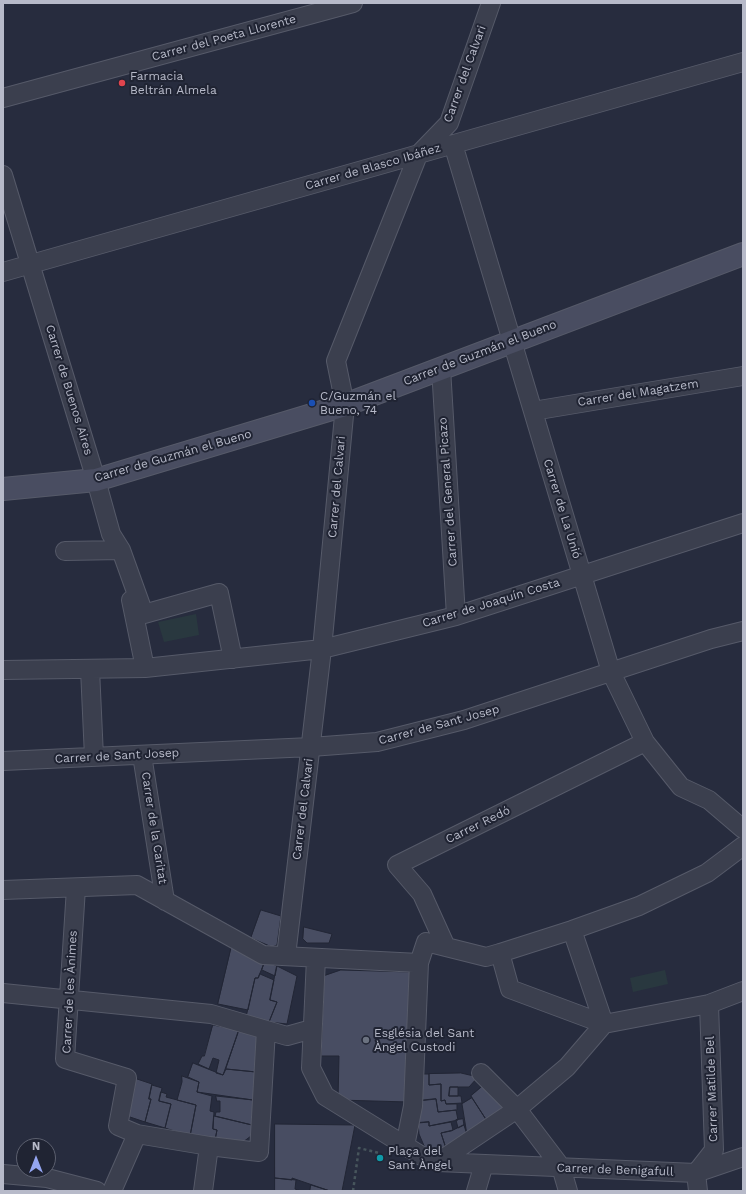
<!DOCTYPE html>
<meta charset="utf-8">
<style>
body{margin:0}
#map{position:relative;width:746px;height:1194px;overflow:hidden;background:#272c3e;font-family:"Work Sans",sans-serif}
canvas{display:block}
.frame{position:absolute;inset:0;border:4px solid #b7bac9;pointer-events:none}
.north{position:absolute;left:16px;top:1138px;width:40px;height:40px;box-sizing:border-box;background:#202433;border:1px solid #5c606f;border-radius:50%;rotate:0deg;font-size:11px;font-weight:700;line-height:16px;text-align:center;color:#b7bac9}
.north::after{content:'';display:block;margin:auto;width:14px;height:18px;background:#94a5f1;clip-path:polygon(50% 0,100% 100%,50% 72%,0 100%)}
</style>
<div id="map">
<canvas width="746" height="1194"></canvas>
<div class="frame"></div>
<div class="north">N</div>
</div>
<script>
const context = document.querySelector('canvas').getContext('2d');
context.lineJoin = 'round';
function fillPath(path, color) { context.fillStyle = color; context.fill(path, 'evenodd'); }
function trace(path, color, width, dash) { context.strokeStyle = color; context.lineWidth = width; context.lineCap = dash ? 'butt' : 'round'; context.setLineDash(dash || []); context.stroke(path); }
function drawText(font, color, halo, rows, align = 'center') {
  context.font = font + ' "Work Sans",sans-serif'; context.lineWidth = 4; context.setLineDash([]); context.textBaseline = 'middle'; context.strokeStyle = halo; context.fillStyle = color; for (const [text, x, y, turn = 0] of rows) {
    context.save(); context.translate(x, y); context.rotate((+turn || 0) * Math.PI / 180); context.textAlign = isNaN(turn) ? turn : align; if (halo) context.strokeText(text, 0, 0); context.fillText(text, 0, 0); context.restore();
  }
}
fillPath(new Path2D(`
 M196,614L199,635L164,642L158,622Z
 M665,970L668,984L633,992L630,978Z`), '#29383f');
const building = new Path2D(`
 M261,910L281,916L277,945L272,947L251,938Z
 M304,927L332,934L329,943H307L303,939Z
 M232,945L265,961L258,978H255L248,1010L218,1004Z
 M265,961L277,966L275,976L262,970Z
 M277,966L297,976L287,1024L269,1022L277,1002L270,1000Z
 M341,970L412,972L409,1102L338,1100L339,1056H321L324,976Z
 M260,974L274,980L270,1000L277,1002L269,1022L246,1017L255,978H258Z
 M213,1025L239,1030L223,1075L216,1073L219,1060L213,1058L209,1069L198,1064L202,1056H204Z
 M239,1030L254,1033L258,1039L256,1072L226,1069Z
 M193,1063L223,1075L226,1069L256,1072L253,1100L197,1092L199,1082L188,1077Z
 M461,1073L478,1077L469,1087H450L449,1096H461L462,1103L446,1104L445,1100L441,1101V1084L429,1085V1074Z
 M417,1074H429V1085L441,1084V1101L445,1100L446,1104H457V1110L438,1112L436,1099L418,1101Z
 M182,1076L199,1082L197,1092L212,1096L210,1111L214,1112L213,1129L217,1130L215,1140L190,1136L196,1105L177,1100L182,1082Z
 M131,1077L152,1084L149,1099H151L145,1122L121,1114Z
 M152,1085L162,1088L159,1101L171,1104L165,1128L145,1122L151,1099H149Z
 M484,1085L503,1106L498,1114L487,1121L471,1096Z
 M450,1087H458V1096H449Z
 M161,1092L167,1094L166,1097L196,1105L190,1136L165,1128L171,1104L159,1101Z
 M216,1096L253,1100L252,1125L215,1116L216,1112H220V1101H217Z
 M472,1098L487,1121L467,1135L462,1104Z
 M436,1099L438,1112L456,1110L458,1120L429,1126V1122L418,1123V1101Z
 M214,1116L252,1125L251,1136L243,1142L215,1140L217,1130L213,1129Z
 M463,1119L464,1125L458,1128L456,1120Z
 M429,1122V1126L451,1122L453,1130L441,1133L446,1149L425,1148L419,1134L418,1123Z
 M275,1124L355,1125L342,1191H330L292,1178V1180L275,1178Z
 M464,1125L467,1135L446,1148L441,1133L451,1131Z
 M275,1178L296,1180L295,1189L301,1191H275Z
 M311,1185L330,1191H310Z`);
fillPath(building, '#484d62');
trace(building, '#222635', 1);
const street = new Path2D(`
 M3,98L353,3
 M453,144L611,672L645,742L681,787L709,800L743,829
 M3,175L96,480L111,534L121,550L144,614L219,593L233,659
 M3,272L743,62
 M441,368L456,616
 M533,411L743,376
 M65,551L121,550
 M131,600L145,668
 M90,669L94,757
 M3,670L145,668L322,649L456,616L743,523
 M142,755L165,901
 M3,761L311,747L377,742L464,720L711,639L743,631
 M76,888L65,1059L127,1078L118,1126L137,1134
 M3,890L137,885L263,955L419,963L426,942L486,957L500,953L572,930L639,906L707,873L743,846
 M572,930L604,1024
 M446,947L422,894L397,865L645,742
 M500,953L510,989L604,1024
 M286,956L322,649L345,405L336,361L418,155L449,123L491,3
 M316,958L311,1068L325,1096L425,1158L438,1162L696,1173L743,1157
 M3,993L211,1014L287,1036L312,1029
 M604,1024L709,1004L743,991
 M481,1073L517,1109L561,1167L568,1191
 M209,1146L259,1152L266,1030
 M405,1146L413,1106L419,963
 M438,1162L517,1109L567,1067L604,1024
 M3,1174L47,1178L97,1191
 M112,1191L137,1134L209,1146L203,1191
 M476,1191L484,1164
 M698,1191L696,1173L714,1150L709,1004`);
const secondary = new Path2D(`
 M3,489L96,480L345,405L743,254`);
trace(street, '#565a69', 20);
trace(secondary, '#565a69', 24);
trace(new Path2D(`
 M353,1191L359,1148L379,1153`), '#47555c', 2.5, [3, 3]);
trace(street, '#3b3f4e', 18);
trace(secondary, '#494d61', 22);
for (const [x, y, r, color] of [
 [122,83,4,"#e0444e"],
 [312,403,4,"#1a4fb4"],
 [366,1040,4,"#6b7280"],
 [380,1158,4,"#0f9aa8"]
]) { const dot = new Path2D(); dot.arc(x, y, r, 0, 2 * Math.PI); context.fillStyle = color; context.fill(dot); trace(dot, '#202433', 1.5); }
drawText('12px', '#b7bac9', '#202433', [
 ["Carrer del Poeta Llorente",224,38,-15],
 ["Carrer del Calvari",465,74,-70],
 ["Carrer de Blasco Ibáñez",373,167,-16],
 ["Carrer de Guzmán el Bueno",480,353,-21],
 ["Carrer de Buenos Aires",69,390,73],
 ["Carrer del Magatzem",638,393,-9],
 ["Carrer de Guzmán el Bueno",173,456,-16],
 ["Carrer del Calvari",337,487,-85],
 ["Carrer del General Picazo",448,492,-94],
 ["Carrer de La Unió",562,509,73],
 ["Carrer de Joaquín Costa",491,603,-17],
 ["Carrer de Sant Josep",439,725,-15],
 ["Carrer de Sant Josep",117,756,-3],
 ["Carrer del Calvari",303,809,-83],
 ["Carrer Redó",478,825,-26],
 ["Carrer de la Caritat",154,828,81],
 ["Carrer de les Ànimes",70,992,-87],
 ["Carrer Matilde Bel",712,1089,-92],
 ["Carrer de Benigafull",615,1170,2]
]);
drawText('12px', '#b7bac9', '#202433', [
 ["Farmacia",130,76],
 ["Beltrán Almela",130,90],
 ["C/Guzmán el",320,396],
 ["Bueno, 74",320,410],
 ["Església del Sant",374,1033],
 ["Àngel Custodi",374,1047],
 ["Plaça del",388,1151],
 ["Sant Àngel",388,1165]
], 'left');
</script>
